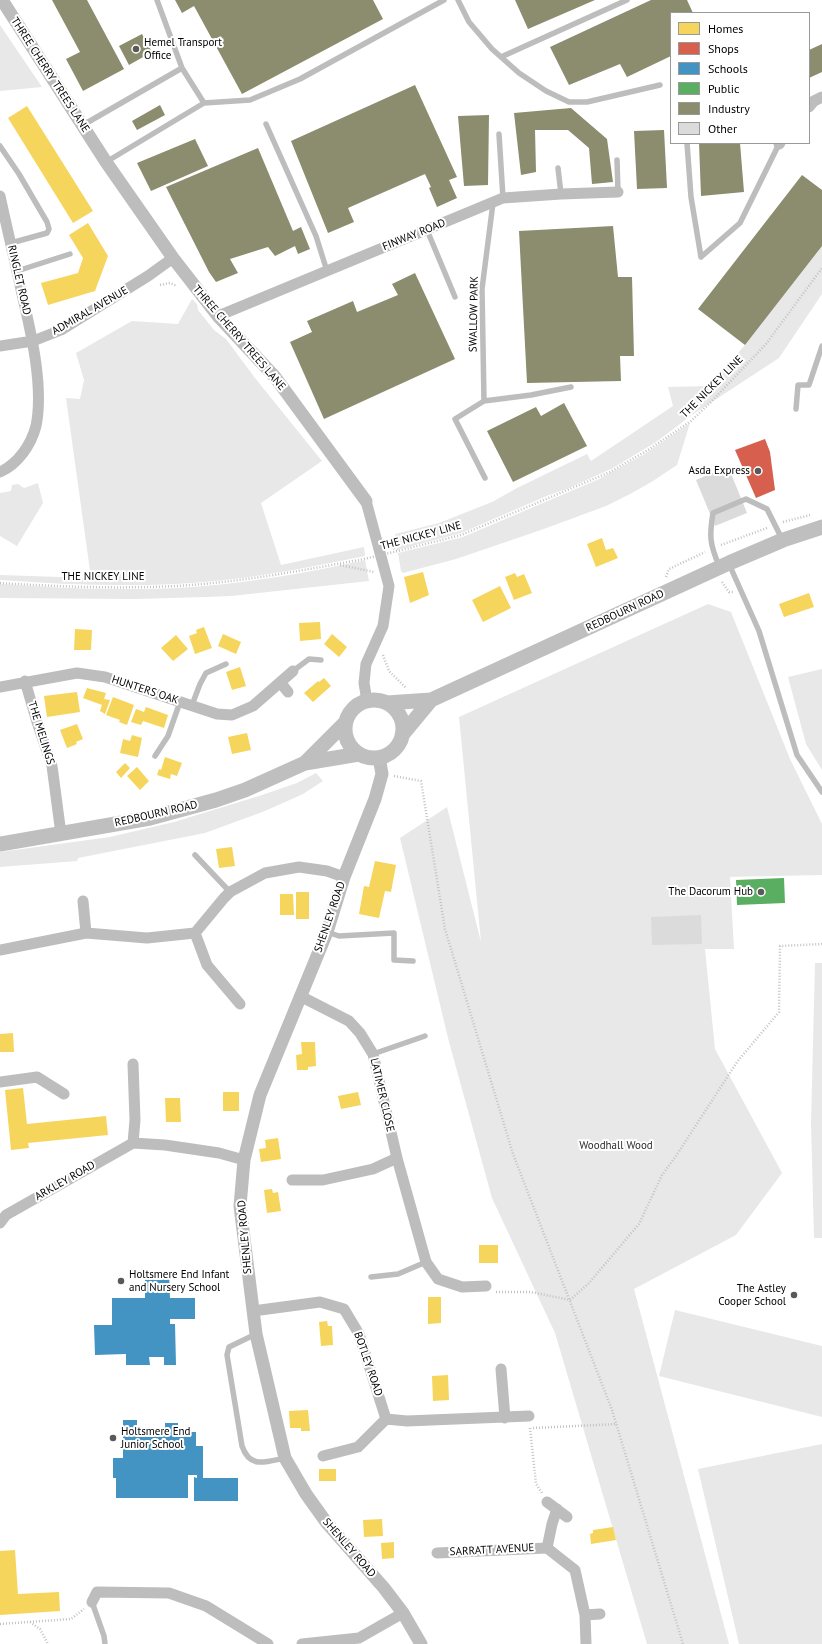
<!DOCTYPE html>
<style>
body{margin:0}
#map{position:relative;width:822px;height:1644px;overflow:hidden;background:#fff;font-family:"PT Sans",sans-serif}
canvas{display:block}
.legend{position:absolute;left:670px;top:12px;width:140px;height:132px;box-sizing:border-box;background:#fff;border:1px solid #999;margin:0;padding:5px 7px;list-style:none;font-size:12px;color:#000}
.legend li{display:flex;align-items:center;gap:8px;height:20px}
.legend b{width:20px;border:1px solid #999}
</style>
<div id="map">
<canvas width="822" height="1644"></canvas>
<ul class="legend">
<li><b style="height:11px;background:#f6d55c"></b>Homes</li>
<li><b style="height:11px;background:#d6604d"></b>Shops</li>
<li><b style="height:11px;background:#4393c3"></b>Schools</li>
<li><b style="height:11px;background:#5aae61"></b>Public</li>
<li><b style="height:11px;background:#8c8c6e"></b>Industry</li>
<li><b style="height:11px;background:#dbdbdb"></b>Other</li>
</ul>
</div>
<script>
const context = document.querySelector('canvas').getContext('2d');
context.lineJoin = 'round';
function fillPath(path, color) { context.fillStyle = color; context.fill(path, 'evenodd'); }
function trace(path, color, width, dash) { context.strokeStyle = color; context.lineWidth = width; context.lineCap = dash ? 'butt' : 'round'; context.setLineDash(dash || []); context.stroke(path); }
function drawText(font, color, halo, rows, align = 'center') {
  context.font = font + ' "PT Sans",sans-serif'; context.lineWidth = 4; context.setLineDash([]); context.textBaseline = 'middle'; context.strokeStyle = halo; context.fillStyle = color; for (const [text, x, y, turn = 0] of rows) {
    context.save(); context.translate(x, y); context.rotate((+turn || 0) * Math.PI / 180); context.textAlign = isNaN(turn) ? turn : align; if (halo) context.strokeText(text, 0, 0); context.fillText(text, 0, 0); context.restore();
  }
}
fillPath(new Path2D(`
 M0,25L42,87L0,91Z
 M822,246V294L779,358L692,415L656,442L613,468L569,488L549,495L461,533L397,550L395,534L439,523L492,502L517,488L587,454L591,461L673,406L668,387L709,386L745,345Z
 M192,299L197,304L198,310L214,330L226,339L255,378L322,461L261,503L281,565L364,547L365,556C315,566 266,576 215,581C144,588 71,585 0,580V575L91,578L66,398L80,399L84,380L76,353L132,321L178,324Z
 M690,423L677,465L653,481L632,493L606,506L541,530L456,559L403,573L401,571L398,553L463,537L597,480L643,455Z
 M38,483L43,503L17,546L0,536V493L11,491L12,485L18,484L24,488Z
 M365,560L369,581L231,596L206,597L136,599L0,598V584C71,589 144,592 215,585C266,580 316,571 365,560Z
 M708,604L731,612L790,759L822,824V875L725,877H730L734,949H705L715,1049L782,1173L736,1235L634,1289L729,1644H647L555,1333L492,1198L449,1042L400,838L447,807L481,942L459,717Z
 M822,669V770L806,744L788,677Z
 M316,773L323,781L303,794L265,811L205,833L78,858L77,861L0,867V852L110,837L174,822L259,796L297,783Z
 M815,963H822V1238H814L811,1123Z
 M675,1310L822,1346V1417L659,1376Z
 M822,1444V1644H739L698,1469Z`), '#e8e8e8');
fillPath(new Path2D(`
 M27,106L93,211L73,223L8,118Z
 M88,223L108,256L95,291L48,305L41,283L78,273L83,258L69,235Z
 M602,538L606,550L613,548L618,558L596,567L587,544Z
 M423,572L429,595L410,603L404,577Z
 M515,573L517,577L524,574L532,593L514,600L505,577Z
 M500,586L511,608L483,622L472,600Z
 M809,593L814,607L784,617L779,604Z
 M320,622L321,639L300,641L299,623Z
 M204,627L212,648L195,654L189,636L197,633L196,630Z
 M75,629L92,630L91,650H74Z
 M223,634L241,642L236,654L218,646Z
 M332,634L347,647L339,657L324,644Z
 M176,635L188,649L173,661L161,648Z
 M240,667L246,686L232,690L226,672Z
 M324,678L331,686L313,702L304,693L318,681L319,682Z
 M87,688L106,693L104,699L110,700L105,714L100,711L102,705L83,698Z
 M77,692L80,712L47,717L44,696Z
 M113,697L134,705L127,725L119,722L120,720L106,715Z
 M146,707L168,715L164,728L143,721L141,725L131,722L136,709L144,712Z
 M77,724L83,739L76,742L77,744L67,748L60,730Z
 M247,733L251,750L232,754L228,737Z
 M132,735L142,738L138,757L120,753L123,739L130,741Z
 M165,757L182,763L177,776L171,774L170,779L157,775L159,769L161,770Z
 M125,763L130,768L121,778L116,772Z
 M137,767L149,781L140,790L127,776Z
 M232,847L235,866L219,868L216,849Z
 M375,861L396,865L391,892L385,891L379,918L359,914L364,886L369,887Z
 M296,892H309V919H296Z
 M280,894H293L294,915H280Z
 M13,1033L14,1052H0V1034Z
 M301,1042H315L316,1066L308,1067V1070H297L296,1055L302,1054Z
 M23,1088L27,1124L106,1116L108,1135L28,1143L29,1148L11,1150L5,1090Z
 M223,1092H239V1111H223Z
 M358,1092L361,1105L341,1109L338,1096Z
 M165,1098H180L181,1122H166Z
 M278,1138L281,1159L261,1162L259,1149L266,1148L265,1140Z
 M272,1189L273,1193L278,1192L281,1211L267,1213L264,1190Z
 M479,1245H498V1263H479Z
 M428,1297H441V1323L428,1324Z
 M327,1321L328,1326H332L333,1345L321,1346L319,1322Z
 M448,1375L449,1400L433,1401L432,1376Z
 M308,1410L310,1431H301V1428H290L289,1411Z
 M319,1469H336V1481H319Z
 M382,1519L383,1536L364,1537L363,1520Z
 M613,1527L616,1540L591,1544L590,1534L593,1533V1530Z
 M394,1542V1558L382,1559L381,1543Z
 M15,1550L18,1594L59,1592L60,1611L0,1615V1551Z`), '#f6d55c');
fillPath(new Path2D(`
 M765,439L770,452L775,490L756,498L735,450Z`), '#d6604d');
fillPath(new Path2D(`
 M145,1272H169L170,1298H195V1319H170V1324H175L176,1365H164V1357H149L150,1365H126V1354L95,1355L94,1325H112V1298H145Z
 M123,1420H137V1433H165V1423H178V1432H196V1446H203V1478H238V1501H194V1477L197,1478V1475H188V1498H116V1478H113V1458H123Z`), '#4393c3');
fillPath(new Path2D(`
 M784,878L785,903L737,905L736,880Z`), '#5aae61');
fillPath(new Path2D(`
 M52,0H87L124,69L83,91L66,59L80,52Z
 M175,0H373L383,19L242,94L194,6L182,13Z
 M515,0H595L528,29Z
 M651,0H687L693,13H671V56L627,77L620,64L569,85L550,47Z
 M142,34L152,52L129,65L119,46Z
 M822,44V72L809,78V50Z
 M415,85L457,177L449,180L457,198L437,207L429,188L431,187L425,174L348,208L354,222L328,233L291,141Z
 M160,105L165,115L137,130L132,121Z
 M571,108L607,139L613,182L592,184L589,148L568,130H535L536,172L521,175L514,113Z
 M489,115L488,185L464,186L458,116Z
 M664,130L667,188L637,189L634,131Z
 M195,139L208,166L151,191L137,163Z
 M699,143H740L744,192L701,196Z
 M258,148L293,231L301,227L310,249L298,254L295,246L275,256L268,247L230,259L238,273L216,282L209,272L166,187Z
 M802,175L822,190V246L745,345L698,309Z
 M613,226L618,277H632L634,356H620L621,381L527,383L519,231Z
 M415,273L455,359L324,419L290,342L312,332L307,321L353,301L357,312L398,295L392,284Z
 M564,403L587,446L513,482L487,431L536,407L541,416Z`), '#8c8c6e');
fillPath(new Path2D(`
 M728,466L747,513L715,526L696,480Z
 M701,915L702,944L652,945L651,917Z`), '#dbdbdb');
trace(new Path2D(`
 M160,285L170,283L177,286
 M783,522L810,515
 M721,545L767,528
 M391,547L398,551L461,535L610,472L648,450L691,421L710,403L766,344L822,268
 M340,565L374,572
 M666,577L669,569L705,552
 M722,582L729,592H733
 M0,583C66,587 136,590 203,584C257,579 310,569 364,559
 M383,655L389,671L406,688
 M394,776L421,781L445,929L513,1154L612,1410L683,1644
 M496,1292H531L570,1300L589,1283L639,1224L662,1175L676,1156L737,1062L779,1012L780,946L822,944
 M530,1428L536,1484L542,1493
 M533,1428L617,1424
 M30,1622L40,1629L48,1644
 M0,1624L71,1619L84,1609`), '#c2c2c2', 2.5, [1, 2]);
trace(new Path2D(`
 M157,0L182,68L204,103
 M458,0L469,22L492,49L519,73L546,91L569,102H587L660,85
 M501,57L627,0
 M266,124L316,236L327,271
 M83,125L182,68
 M499,134L503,198
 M687,143L691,197L701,257
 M0,146L19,174L47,222L49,229L47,233L11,243
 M617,160L618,192
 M106,162L204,103L250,100L300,79L444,0
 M558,168L561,194
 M427,230L455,297
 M701,257L740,223L779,144
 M17,271L70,254
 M484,401L482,289L493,203
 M796,409L798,385H809L822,346
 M485,478L455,419L484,401L531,395L571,387
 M729,564L759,631L797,755L822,792
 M719,566C710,544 709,537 713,513L746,499L767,509L782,539
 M293,671L309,659L321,660
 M192,705L200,684L206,673L226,664
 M155,756L168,736L180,702
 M195,855L230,892
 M327,932L339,936L394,933V960L413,961
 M373,1054L425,1036
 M371,1277L398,1274L426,1262
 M256,1334L229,1347L227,1355L242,1446C250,1469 265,1462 285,1458
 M92,1602L104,1636L105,1644`), '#bdbdbd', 5.5);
trace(new Path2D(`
 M809,107L814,101L822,97
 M779,144L780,143
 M0,196C7,229 15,261 22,294C31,332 44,387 36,426C31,445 18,464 0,472
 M218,316L503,198L561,194L618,192
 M0,346L33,341L61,330L148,276L173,258
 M366,501L389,586L383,626L366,664L364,683L367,701
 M25,681L37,722L52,766L61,834
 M280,682L288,692
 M0,687L77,673L105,677L217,714L232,715L253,706L293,671
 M83,901L86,933
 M195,933L207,965L240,1004
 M0,950L86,933L147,938L195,933L224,898L230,892L265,873L299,867L327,871L344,877
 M300,996L349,1021L360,1033L373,1054L397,1158L426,1262L438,1279L462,1287L486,1286
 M0,1082L37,1077L64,1094
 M133,1143L135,1120L133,1064
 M292,1180H323L373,1169L397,1158
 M0,1223L6,1215L133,1143L165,1145L219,1153L244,1160
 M253,1311L320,1302L344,1309L359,1334L386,1419
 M501,1369L505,1418
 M386,1419L407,1421L529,1416
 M323,1456L358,1447L386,1419
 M547,1502L567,1517
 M547,1548L552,1524L557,1509
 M437,1553L547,1548L575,1570L585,1615L586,1644
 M92,1602L97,1592L169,1593L206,1606L268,1644
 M585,1615L600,1614
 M302,1644L359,1638L403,1613`), '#bdbdbd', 11);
trace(new Path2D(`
 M2,0L106,162L173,258L218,316L275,377L366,501
 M379,757L382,774L375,799L344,877L327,932L260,1095L244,1160L240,1206L256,1334L285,1458L306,1494L326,1522L384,1588L403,1613L421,1644`), '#bdbdbd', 13);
trace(new Path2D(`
 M345 729a29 29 0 1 1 58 0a29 29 0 1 1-58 0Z
 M387,703L431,700L729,563L783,540L822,527
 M402,735L431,700
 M305,763L346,722
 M0,844L150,818L216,800L245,790L305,763L359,754`), '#bfbfbf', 15);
trace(new Path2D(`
 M364,559L398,551`), '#c2c2c2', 2.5, [1, 2]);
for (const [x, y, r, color] of [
 [136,49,4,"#595959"],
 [758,471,4,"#595959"],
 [761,892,4,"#595959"],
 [121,1281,4,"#595959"],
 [794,1295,4,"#595959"],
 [113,1438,4,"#595959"]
]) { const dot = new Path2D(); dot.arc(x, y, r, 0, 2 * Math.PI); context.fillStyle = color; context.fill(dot); trace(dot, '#fff', 1.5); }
drawText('11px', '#000', '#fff', [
 ["Hemel Transport",144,43],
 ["Office",144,56],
 ["Asda Express",750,471,"right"],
 ["The Dacorum Hub",753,892,"right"],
 ["Holtsmere End Infant",129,1275],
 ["and Nursery School",129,1288],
 ["The Astley",786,1289,"right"],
 ["Cooper School",786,1302,"right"],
 ["Holtsmere End",121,1432],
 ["Junior School",121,1445]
], 'left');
drawText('11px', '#000', '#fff', [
 ["THREE CHERRY TREES LANE",50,75,57],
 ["FINWAY ROAD",414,235,-22],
 ["RINGLET ROAD",19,280,77],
 ["ADMIRAL AVENUE",90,311,-30],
 ["SWALLOW PARK",474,314,-89],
 ["THREE CHERRY TREES LANE",239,338,49],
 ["THE NICKEY LINE",712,387,-45],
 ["THE NICKEY LINE",421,536,-15],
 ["THE NICKEY LINE",103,577],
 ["REDBOURN ROAD",625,611,-25],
 ["HUNTERS OAK",145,690,18],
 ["THE MELINGS",41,733,73],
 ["REDBOURN ROAD",156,814,-13],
 ["SHENLEY ROAD",330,917,-71],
 ["LATIMER CLOSE",382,1095,77],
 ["ARKLEY ROAD",65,1181,-30],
 ["SHENLEY ROAD",245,1237,-95],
 ["BOTLEY ROAD",368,1364,71],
 ["SHENLEY ROAD",349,1548,49],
 ["SARRATT AVENUE",492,1550,-3]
]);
drawText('11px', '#2c2c2c', '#fff', [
 ["Woodhall Wood",616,1146]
]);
</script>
